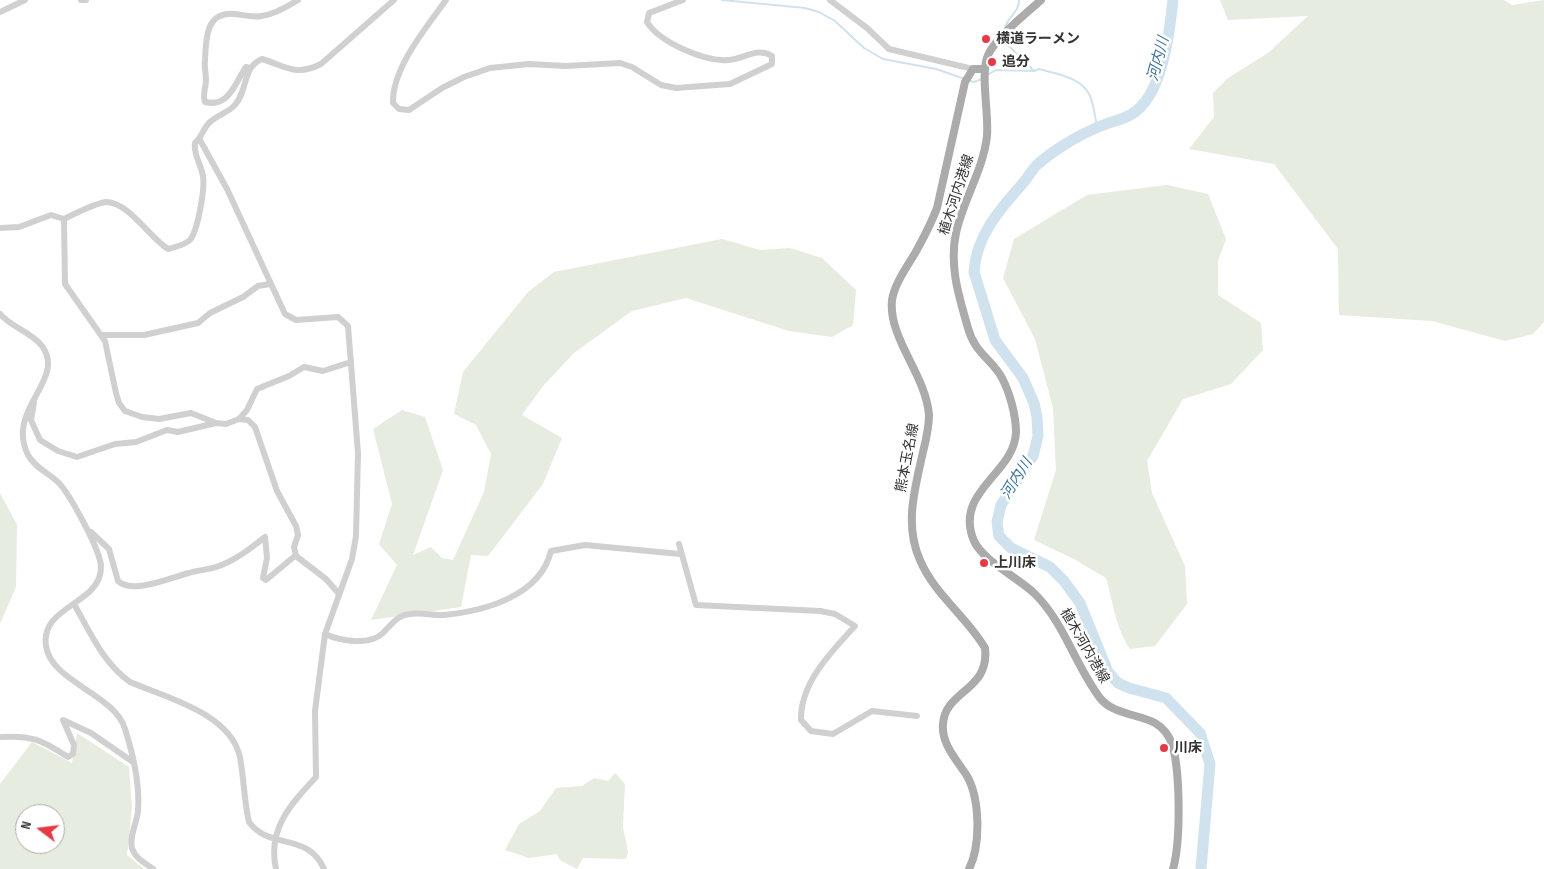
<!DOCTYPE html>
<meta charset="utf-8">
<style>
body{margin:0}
#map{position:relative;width:1544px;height:869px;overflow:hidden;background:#fff;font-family:"Sofia Sans Condensed",sans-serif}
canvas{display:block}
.north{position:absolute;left:15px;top:804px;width:50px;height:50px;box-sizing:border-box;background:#fff;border:1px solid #adadad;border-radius:50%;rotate:285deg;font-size:14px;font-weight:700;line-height:20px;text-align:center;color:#333}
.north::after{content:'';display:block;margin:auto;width:18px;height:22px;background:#e63946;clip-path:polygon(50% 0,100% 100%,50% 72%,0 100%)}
</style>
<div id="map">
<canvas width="1544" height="869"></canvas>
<div class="north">N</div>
</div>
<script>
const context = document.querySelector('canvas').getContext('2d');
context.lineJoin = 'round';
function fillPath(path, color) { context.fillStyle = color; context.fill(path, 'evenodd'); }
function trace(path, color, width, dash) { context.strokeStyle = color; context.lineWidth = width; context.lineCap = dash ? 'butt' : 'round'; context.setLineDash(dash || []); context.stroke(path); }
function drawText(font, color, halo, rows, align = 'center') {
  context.font = font + ' "Sofia Sans Condensed","Noto Sans JP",sans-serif'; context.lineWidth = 5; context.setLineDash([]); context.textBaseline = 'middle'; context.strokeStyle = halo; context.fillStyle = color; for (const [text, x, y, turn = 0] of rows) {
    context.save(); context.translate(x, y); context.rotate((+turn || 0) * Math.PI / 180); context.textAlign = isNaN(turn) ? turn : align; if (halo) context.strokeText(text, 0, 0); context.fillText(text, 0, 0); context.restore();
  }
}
fillPath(new Path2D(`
 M1220,0H1504L1512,5L1544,0V322L1533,334L1505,341L1432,321L1339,315L1338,249L1274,164L1189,149L1214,117L1213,93L1228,78L1268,53L1308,16L1228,20Z
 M1167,185L1208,194L1226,239L1218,261V295L1261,323L1263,350L1231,384L1183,399L1147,461L1152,493L1185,566L1187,604L1155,646L1130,649C1116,629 1113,602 1106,578L1074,559L1034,540L1056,470L1053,408L1035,339L1003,278L1014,239L1087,195Z
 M722,239L760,250L790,248L822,258L856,290L853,325L832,337L789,331L686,298L632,311L574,353L543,386L522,415L562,438L543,484L488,556L471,555L461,607L371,620L397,565L379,544L392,504L373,429L402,410L425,417L443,470L413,555L431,547L442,558L453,560L484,492L491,454L476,425L454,414L463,372L528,292L554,272Z
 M0,493L17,525L16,587L0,624Z
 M77,733L129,767L132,808L127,855L144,869H0V784L32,742L72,763ZM25,814H55V844H25Z
 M615,773L625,784L623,827L628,852L626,859L583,858L577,869L560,860L557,854L529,858L505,850L519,824L540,811L556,788L582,786L594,778L608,781Z`), '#e6ecdf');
trace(new Path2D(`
 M722,0L805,8L819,12L835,21L864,48L883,59L936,69L965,79
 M1005,27C1009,16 1019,12 1019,0
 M1005,42L1034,71
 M987,75L996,70L1034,71L1039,69C1056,74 1082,77 1090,96C1094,105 1095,117 1097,127
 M970,81L974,82L982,79`), '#cfe2ee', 2);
trace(new Path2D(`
 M1173,0C1170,29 1164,78 1145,102C1130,121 1115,119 1096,128C1077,136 1054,150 1038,164C1033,168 1029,176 1024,182C1001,208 976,235 974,272L995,340L1023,378L1034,403L1037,417L1038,436L1033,456L1001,505L997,522L999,536L1011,548L1050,567L1064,581L1080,603L1108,672L1118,683L1129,688L1166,698L1200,733L1210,764L1201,869`), '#cfe2ee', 11);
trace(new Path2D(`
 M81,0H86
 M446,0C426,28 392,68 393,103L399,109L409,110L442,88L464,77L490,68L529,64L566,66L620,63L632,67L661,85L676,88L730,84L772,64V56C757,46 743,60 728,60C705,62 659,42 647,22L649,13L683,0
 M830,0L867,28L889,49L973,69
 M0,12L25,0
 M250,68L246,67C235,83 229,108 205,102C202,96 206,87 206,80C206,73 204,67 205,60C206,38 206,11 235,14C244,15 254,18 262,16C275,14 287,7 298,0
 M200,140L227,189L285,314L296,320L338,317L348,326L358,453L356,536L352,559L325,634L315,711L316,777C291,804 267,829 276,869
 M64,219C72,215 99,202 107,202C129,203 150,238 168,249C175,247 185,245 190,240C198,230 205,189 203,176C201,164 193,154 195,143C202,137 202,131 208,124C215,116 227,113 234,106C248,92 242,67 262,59C286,66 295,77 321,64L394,0
 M64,219L65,284L105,341L116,393L119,403L125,411L142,417L159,419L191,413L216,423L226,424L239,419L247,410L257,389L289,376L304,367L323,371L351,362
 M0,228L19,227L51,215L64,219
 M0,314C12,328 30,331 42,346C67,380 5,409 28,455C35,468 49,473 59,483C70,495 101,551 101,567C101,605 40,605 46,646C51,682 115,694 125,729C133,754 140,785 138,811C137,823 129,836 132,848C135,858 145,863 153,869
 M102,335H144L198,323L210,313L243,297L258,286L270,284
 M34,402L31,420L40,440L58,451L77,457L115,444L136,442L167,430L178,432L216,423
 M239,419L248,420L255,427L277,491L296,526L298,535L294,547L296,556L326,579L339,594
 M91,532L109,549L118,581C133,595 172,577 189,573C198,570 209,570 219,566C236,560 251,548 265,537L267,558L263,578L266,580L296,555
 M679,544L696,605L820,611L835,614L855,626C832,651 800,683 801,720L811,731L833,734L872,711L917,716
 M74,604C90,632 103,663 130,682C167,698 230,713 240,757C244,779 244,801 249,822C269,850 308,832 324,869
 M325,634C340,641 370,646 383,633C391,625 397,615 410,614C421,612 433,616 444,615C485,611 540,596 551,551L585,545L680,554
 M0,737C32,735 42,740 68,757L73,754L74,745L63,720L91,733L133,762`), '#d0d0d0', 6);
trace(new Path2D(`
 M1041,0C1026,14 996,37 988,55C980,73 989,114 987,136C983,171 963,200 956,233C949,266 959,297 968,328C975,354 992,359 1002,378C1010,393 1016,416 1016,432C1015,474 953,491 974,541C983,561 1019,578 1035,594C1065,624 1075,665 1100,698C1112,714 1138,714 1155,723C1164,728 1170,737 1173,747C1180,775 1181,841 1173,869
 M969,869C981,845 980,799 967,776C957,760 941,744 943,724C945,690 990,691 985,648C967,617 934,594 920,560C904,525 915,488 923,452C926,440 929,428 929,415C926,375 888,338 892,300C895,281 911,262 919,246C926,233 932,221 937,208L965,82L973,69H985`), '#ababab', 8);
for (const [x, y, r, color] of [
 [986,39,5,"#e63946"],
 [992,62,5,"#e63946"],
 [984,563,5,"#e63946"],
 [1164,748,5,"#e63946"]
]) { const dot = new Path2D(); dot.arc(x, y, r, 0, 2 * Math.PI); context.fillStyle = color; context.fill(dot); trace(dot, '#fff', 2); }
drawText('bold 14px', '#333', '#fff', [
 ["横道ラーメン",996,39],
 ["追分",1002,62],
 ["上川床",994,563],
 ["川床",1174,748]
], 'left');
drawText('14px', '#333', '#fff', [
 ["植木河内港線",957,195,-72],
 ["熊本玉名線",908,458,-79],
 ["植木河内港線",1084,646,60]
]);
drawText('italic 15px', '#3f7597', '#fff', [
 ["河内川",1159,59,-75],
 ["河内川",1017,479,-58]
]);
</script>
